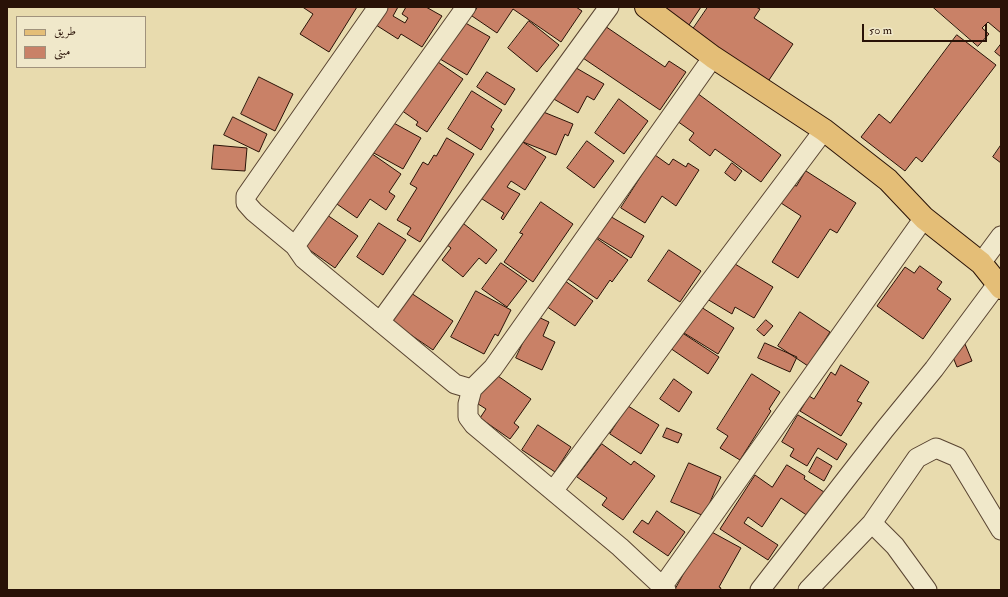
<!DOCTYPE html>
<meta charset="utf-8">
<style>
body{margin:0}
#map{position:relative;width:1008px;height:597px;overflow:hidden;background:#e8dbae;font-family:"IM FELL Double Pica",Amiri,serif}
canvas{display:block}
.frame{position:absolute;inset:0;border:8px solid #291207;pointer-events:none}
.legend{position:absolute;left:16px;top:16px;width:130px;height:52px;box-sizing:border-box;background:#f0e8ca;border:1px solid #a0927c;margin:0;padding:5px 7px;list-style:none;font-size:12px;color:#291207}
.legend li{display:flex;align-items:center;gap:8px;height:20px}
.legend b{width:20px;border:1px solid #a0927c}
.scale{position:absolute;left:862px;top:24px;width:125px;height:18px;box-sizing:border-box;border:2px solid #291207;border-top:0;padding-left:5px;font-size:12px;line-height:14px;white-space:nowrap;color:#291207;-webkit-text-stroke:3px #f0e8ca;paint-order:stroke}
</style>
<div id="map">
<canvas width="1008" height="597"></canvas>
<div class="frame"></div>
<ul class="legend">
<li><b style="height:5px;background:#e4be77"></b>طريق</li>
<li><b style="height:11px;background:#c98167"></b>مبنى</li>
</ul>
<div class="scale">50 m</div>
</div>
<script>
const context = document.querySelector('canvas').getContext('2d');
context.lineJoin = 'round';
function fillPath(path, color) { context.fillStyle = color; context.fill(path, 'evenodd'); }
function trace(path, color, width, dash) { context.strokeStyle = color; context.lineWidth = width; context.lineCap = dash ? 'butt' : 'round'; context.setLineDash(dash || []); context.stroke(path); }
const building = new Path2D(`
 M305,7H357L329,52L300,34L313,14L304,8Z
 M388,7H398L393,16L405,23L408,18L402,14L406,7H426L442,16L422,47L401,34L398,39L376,25Z
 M478,7H576L582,11L561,42L513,9L497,33L472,16Z
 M655,7H701L687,28Z
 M708,7H756L760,9L754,18L793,44L767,83L691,32Z
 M933,7H1001V33L988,22L982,28L989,34L978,46Z
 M462,21L490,37L467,75L440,59Z
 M529,21L559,45L537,72L508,48Z
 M599,22L665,67L669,61L686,72L660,110L577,54Z
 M957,35L996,65L922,162L916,157L905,171L861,137L879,114L890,123Z
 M1001,44V57L995,52Z
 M435,60L463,79L427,132L416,125L418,122L401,110Z
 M571,65L604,84L594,100L587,96L578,113L552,98Z
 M487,72L515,89L505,105L477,87Z
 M259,77L293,94L275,131L241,114Z
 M472,91L502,110L491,127L494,129L481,150L448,129Z
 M697,93L781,155L761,182L715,149L710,156L689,140L694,133L677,121Z
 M619,99L648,121L624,154L595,133Z
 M536,109L573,124L568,136L565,134L556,155L523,142Z
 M233,117L267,134L259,152L224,135Z
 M390,121L421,138L403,169L372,152Z
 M447,138L474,154L420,242L407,234L411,228L397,220L417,188L410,184L423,162L428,165L434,155L436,156Z
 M518,139L546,157L525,190L511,181L507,187L520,194L503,220L501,218L504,213L476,195Z
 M587,141L614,161L594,188L567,168Z
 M214,145L247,148L245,171L212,169Z
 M1001,145V163L993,157Z
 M368,151L401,174L389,192L395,196L386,210L370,199L357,218L334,202Z
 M655,155L669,165L673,159L686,167L688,163L699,170L676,206L662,196L645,223L621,208Z
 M732,163L742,171L735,181L725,173Z
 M806,171L856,203L837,233L830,229L798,278L772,262L801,216L781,203L793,184L796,186Z
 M541,202L573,224L533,282L504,262L523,234L520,233Z
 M327,215L358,236L335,268L304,246Z
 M608,215L644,236L631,258L595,236Z
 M459,220L497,250L486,264L479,258L463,277L442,260L451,248L442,241Z
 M379,223L406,240L383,275L357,257Z
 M596,238L628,260L612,282L610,280L597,299L568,279Z
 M669,250L701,271L680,302L648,281Z
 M730,261L773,287L754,318L735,307L732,314L707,299Z
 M501,263L527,281L507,307L482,289Z
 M920,266L942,282L937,289L951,299L923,339L877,306L905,267L914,273Z
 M561,278L593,301L575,326L543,304Z
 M408,291L453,321L433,350L389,320Z
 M476,291L511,310L498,336L495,334L484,354L451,337Z
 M701,307L734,328L718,354L684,333Z
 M800,312L830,332L808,366L778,346Z
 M536,316L549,322L543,336L555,342L542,370L516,358Z
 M766,320L773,326L764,336L757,330Z
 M681,332L719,357L708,374L670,348Z
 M765,343L797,357L790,372L758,358Z
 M965,344L972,361L957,367L950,350Z
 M841,365L869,382L857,401L862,403L841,436L800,411L809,396L814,399L831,372L835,375Z
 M495,374L531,399L514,423L519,427L510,439L480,418L486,409L475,402Z
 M752,374L780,392L769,409L771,411L740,460L720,448L728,436L717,429Z
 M674,379L692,392L679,412L660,399Z
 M628,406L659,425L641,454L610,434Z
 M798,415L847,444L837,460L818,448L807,466L790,456L794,449L782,442Z
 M538,425L571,447L555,472L522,450Z
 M667,428L682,434L678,443L663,437Z
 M602,444L631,465L634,461L655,476L623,520L602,505L607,498L577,477Z
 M817,457L832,466L824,481L809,472Z
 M689,463L721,477L704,516L671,502Z
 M787,465L805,476L804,479L824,492L808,516L781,498L762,527L748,517L744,523L778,545L768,560L720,529L755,475L772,487Z
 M657,511L685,532L668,556L633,532L642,520L648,524Z
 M708,530L741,548L719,587L721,588L720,590H675Z`);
fillPath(building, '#c98167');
trace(building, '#291207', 1);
const minor = new Path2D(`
 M378,7L246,196V203L254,212L295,246L304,259L455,384L472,389
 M295,246L466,7
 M981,263L1001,236
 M380,322L609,7
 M553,491L824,130
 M872,523L895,546L927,590
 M662,587L924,218
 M666,590L620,547L474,425L468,417V404L472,389L493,368L713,57
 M760,590L885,429L934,369L998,283
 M808,590L872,523L917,458L936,448L957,457L1001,530`);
const major = new Path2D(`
 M646,7L713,57L824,130L888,180L924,218L981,263L1001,288`);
trace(minor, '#594431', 21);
trace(major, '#291207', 24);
trace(minor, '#f0e8ca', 19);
trace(major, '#e4be77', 22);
</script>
